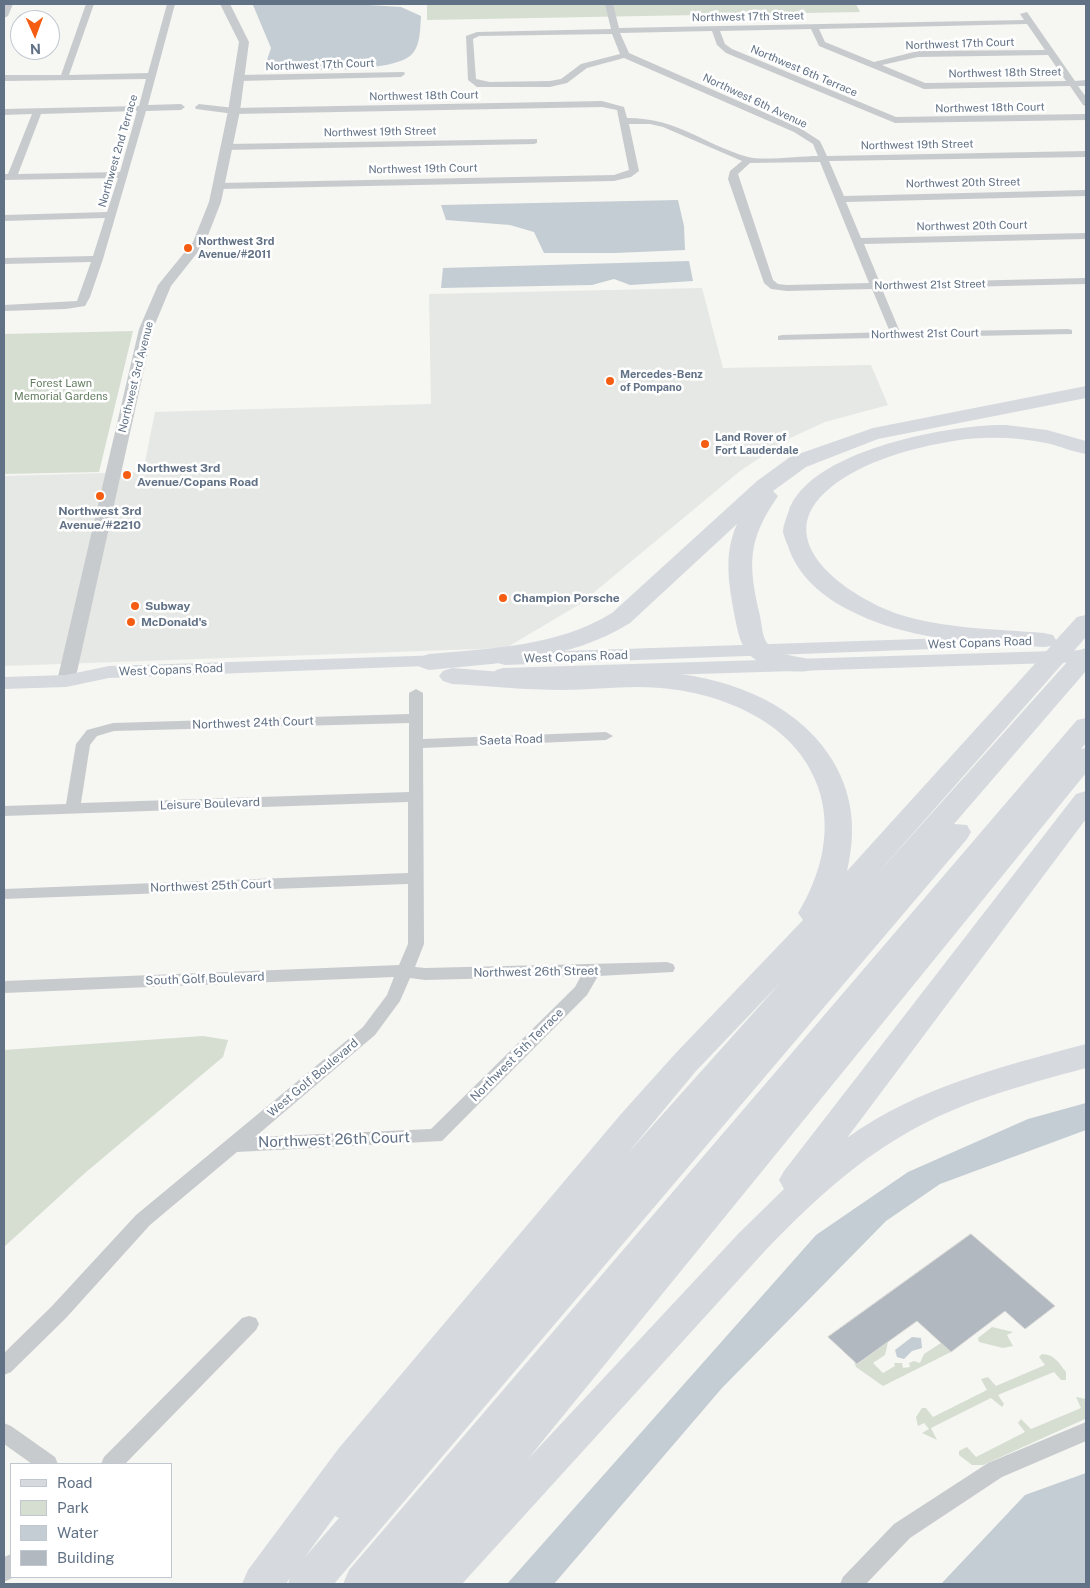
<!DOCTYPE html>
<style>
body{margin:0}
#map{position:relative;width:1090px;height:1588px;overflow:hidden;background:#f6f6f2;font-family:"Public Sans",sans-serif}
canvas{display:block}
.frame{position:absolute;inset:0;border:5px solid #627286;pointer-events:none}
.legend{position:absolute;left:10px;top:1463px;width:162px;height:115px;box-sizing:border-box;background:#fff;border:1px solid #c0c7cf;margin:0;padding:6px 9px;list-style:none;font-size:15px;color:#627286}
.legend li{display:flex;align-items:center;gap:10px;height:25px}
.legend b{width:25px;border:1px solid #c0c7cf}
.north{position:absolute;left:10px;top:10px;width:50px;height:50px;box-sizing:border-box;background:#fff;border:1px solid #c0c7cf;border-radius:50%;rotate:178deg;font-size:14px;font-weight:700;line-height:20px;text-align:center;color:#627286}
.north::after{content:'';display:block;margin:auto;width:18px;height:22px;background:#f55d12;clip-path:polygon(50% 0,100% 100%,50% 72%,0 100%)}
</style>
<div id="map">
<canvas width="1090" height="1588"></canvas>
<div class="frame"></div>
<ul class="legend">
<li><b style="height:6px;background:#d6dadf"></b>Road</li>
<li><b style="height:14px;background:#d6ded2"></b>Park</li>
<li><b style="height:14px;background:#c4cdd3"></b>Water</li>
<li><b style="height:14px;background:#b2b8bf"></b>Building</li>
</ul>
<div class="north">N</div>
</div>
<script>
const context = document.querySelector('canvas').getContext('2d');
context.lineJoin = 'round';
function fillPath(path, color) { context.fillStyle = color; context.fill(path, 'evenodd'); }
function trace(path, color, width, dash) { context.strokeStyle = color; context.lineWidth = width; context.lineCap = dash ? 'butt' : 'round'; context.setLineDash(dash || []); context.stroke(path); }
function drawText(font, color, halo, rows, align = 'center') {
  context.font = font + ' "Public Sans",sans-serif'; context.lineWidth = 5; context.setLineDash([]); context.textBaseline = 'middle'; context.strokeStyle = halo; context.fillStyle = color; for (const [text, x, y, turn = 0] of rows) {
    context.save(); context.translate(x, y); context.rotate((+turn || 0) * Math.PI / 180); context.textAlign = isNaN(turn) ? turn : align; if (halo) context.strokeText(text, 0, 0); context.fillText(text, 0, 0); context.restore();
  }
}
fillPath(new Path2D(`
 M702,288L723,368L871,365L888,405L825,422L790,438L740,471L580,604L506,648L4,666V476L143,472L155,412L431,404L429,294Z`), '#e6e8e5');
fillPath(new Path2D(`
 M427,4H856L860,12L427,20Z
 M133,331L99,472L4,474V334Z
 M203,1036L228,1040L223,1057L85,1173L4,1247V1050Z
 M992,1327L1013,1332L1007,1335L1013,1346L1003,1348L979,1342L978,1338Z
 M888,1342L885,1355L873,1363L883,1373L895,1366L894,1363H902L903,1368L910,1367L909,1363L914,1361L920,1363L924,1354L941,1343L951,1352L883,1386L856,1367L854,1361L858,1364Z
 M1042,1354C1054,1354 1059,1363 1066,1372V1380H1061L1054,1372L1005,1392L998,1395L1004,1404L1002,1407L991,1398L931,1428L937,1440L922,1433L929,1429L924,1423L918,1426L916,1417L922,1408H926L933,1417L987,1390L981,1379L988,1377L996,1386L1045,1365L1039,1357Z
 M1076,1397L1086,1399L1085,1419L983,1465H972L959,1455V1451L967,1447L976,1457L1025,1432L1018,1423L1021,1419L1031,1429L1081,1408Z`), '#d6ded2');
fillPath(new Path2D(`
 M353,4L401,7L421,16C420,28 421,47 410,56C387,74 295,70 264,69L271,48L253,5Z
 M678,200L684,226L685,250L615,253H544L534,232L510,225L446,220L441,205Z
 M689,261L693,281L630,285L614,279L592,285L441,288L443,268Z
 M1086,1103V1130L940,1184L886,1221L722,1388L554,1584H507L816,1235L908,1172L1028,1119Z
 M912,1337L921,1338L922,1348L912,1351L904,1359L897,1357L895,1350Z
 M1086,1473V1584H941L1025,1495Z`), '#c4cdd3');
const building = new Path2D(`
 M971,1234L1055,1306L1025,1329L1005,1311L951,1352L917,1321L857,1364L828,1337Z`);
fillPath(building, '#b2b8bf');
trace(building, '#d7d7d5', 1);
fillPath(new Path2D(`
 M5,4H13L8,16L4,18Z
 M86,4H94L69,75L148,73L167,4H175L148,105L181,104L185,107L181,110L146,111L103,259L90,297L85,306L66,309L4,311V305L77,301L91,262L4,264V258L93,256L105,218L4,221V215L107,212L118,178L4,180V174H8L32,114L4,115V109L139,106L146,79L4,81V75H61ZM137,111L120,172L18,174L41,114Z
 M605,4H613L619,28L1024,20L1020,14L1027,12L1075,81L1086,80V86H1078L1086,97V106L1083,105L1070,86L924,89L819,46L811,29L720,31L725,44L732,49L896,117L1086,114V120L895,123L726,53L717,45L712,31L620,33L629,53L800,128L820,141L827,156L1086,151V157L829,161L844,196L1086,190V196L846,202L861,238L1086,233V239L864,244L880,283L1086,278V284L882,289L900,332L1068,329L1072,330V334L778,340V336L782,335L890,332L872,289L787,291L771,289L764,283L728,179L730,171L742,161L663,127L650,124H629L639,171L631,177L614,181L219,189L214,186L219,183L614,175L629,170L617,110L602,107L234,114L196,109L195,107L199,104L234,108L602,101L624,107L627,118C679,118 702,144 748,157C763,161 800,156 818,156L813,144L794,132L624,58L587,68L567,83L550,87H477L468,80L466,36L477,32L611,29ZM1027,24L1045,50L918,51L874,62L825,42L819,29ZM612,34L620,54L581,64L561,79L550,81L490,82L476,79L473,39L479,36ZM1048,55L1066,81L925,83L882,65L918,57ZM820,162L869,283L787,285L778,284L773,280L738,174L750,163Z
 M404,72L405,74L401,77L239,81L235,78L239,75Z
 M537,139V143L534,144L226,150L221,147L226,144Z
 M416,689L423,693V739L606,732L613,736L606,740L423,748L424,944L415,967L425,968L667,962L673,964L675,968L673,972L598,976L587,995L442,1141L237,1152L150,1225L66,1318L11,1372L4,1375V1353L52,1306L136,1215L363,1027L387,995L394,977L4,993V981L399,965L408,944V884L4,899V889L408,873V802L4,816V806L66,804L76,744L87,730L113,723L409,714V693ZM409,723V792L81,803L90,745L97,736L114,731ZM581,976L575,987L431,1129L255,1137L375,1035L400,1001L410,978L425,980Z
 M249,1316L256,1318L259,1324L256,1330L125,1464H101L104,1457L242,1318Z
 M1086,1422V1441L1002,1477L910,1538L866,1584H840L843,1577L894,1524L988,1463Z
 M4,1423L11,1426L55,1457L58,1464H32L4,1444Z
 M11,1554V1577H14L4,1582V1557Z`), '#c8cbce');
fillPath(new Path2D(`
 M220,4H230L249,42L240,111L221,202L205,243L171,286L153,329L75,681L72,685H60L57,681L139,329L158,285L193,242L209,202L228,111L239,42Z`), '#c8cbce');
fillPath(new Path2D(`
 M1007,636L1014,638L1017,642L1014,646L505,665L498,663L495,659L498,655L505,653Z
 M1086,650V662L503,680L496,678L493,674L496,670L503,668Z
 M445,655L452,657L455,661L452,665L109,678L66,687L4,689V677L66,675L109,666Z`), '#d6dadf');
fillPath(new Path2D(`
 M1086,386V398L878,439L806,467L773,491L778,496C747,541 748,564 760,616C762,625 762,639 769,645C780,656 798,656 812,660L816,665L812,670C794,675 760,668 748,653C739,642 738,631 735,618C729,586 723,555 737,524L630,623C569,661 498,663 429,670L420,667L416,662L420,657L429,654C493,648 556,647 612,613L757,481L790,457L873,428Z
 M1006,425L1047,430L1086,441V454C1073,452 1060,446 1046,443C1016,437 983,436 953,441C912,448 863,461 830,488C765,541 849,597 898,614C945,629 996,629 1044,633L1053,635L1056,640L1077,617L1086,615V637L871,881L1077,651L1086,648V671L954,824L967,825L971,832L967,839L334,1584H288L290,1578L286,1584H242L248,1570L339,1448L621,1114L674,1055L803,920L798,913C821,875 833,830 818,787C796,723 723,693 660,688C628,685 594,690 562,690C525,690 489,686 452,684L443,681L439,676L443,671L452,668C489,671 525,674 562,674C594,674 625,671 657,672C720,675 793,700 829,755C853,791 857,829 847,871L1051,646L1044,647C977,643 905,641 845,608C819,594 797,574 788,546C786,542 784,536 783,532C783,526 786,519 788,513C806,451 949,424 1006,425ZM781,982L628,1153L696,1071ZM335,1516L339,1518L305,1557Z
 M1086,718V743L1081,749L1086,748V773L528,1459L739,1233L784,1189L779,1180L784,1171L1076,794L1086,791V819L847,1138C917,1087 1004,1066 1086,1044V1068C1024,1085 961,1101 905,1134C851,1165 806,1208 763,1253L462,1584H343L349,1570L1077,720Z`), '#d6dadf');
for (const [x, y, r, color] of [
 [188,248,5,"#f55d12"],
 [610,381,5,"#f55d12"],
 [705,444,5,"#f55d12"],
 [127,475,5,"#f55d12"],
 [100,496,5,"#f55d12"],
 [503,598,5,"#f55d12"],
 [135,606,5,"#f55d12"],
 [131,622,5,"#f55d12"]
]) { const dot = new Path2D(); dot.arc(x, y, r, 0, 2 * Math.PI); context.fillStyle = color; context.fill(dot); trace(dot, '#fff', 2); }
drawText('11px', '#627286', '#fff', [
 ["Northwest 17th Street",748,17,-1],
 ["Northwest 17th Court",960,44,-2],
 ["Northwest 17th Court",320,65,-2],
 ["Northwest 6th Terrace",804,71,23],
 ["Northwest 18th Street",1005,73,-1],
 ["Northwest 18th Court",424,96,-1],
 ["Northwest 6th Avenue",755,101,25],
 ["Northwest 18th Court",990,108,-1],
 ["Northwest 19th Street",380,132,-1],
 ["Northwest 19th Street",917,145,-1],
 ["Northwest 2nd Terrace",118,151,-74],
 ["Northwest 19th Court",423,169,-1],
 ["Northwest 20th Street",963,183,-1],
 ["Northwest 20th Court",972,226,-1],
 ["Northwest 21st Street",930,285,-1],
 ["Northwest 21st Court",925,334,-1],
 ["Northwest 3rd Avenue",136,377,-76]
]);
drawText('bold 11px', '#627286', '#fff', [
 ["Northwest 3rd",198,242],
 ["Avenue/#2011",198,255],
 ["Mercedes-Benz",620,375],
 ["of Pompano",620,388],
 ["Land Rover of",715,438],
 ["Fort Lauderdale",715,451]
], 'left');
drawText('11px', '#647d61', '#fff', [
 ["Forest Lawn",61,384],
 ["Memorial Gardens",61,397]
]);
drawText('bold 12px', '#627286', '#fff', [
 ["Northwest 3rd",137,468],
 ["Avenue/Copans Road",137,482],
 ["Northwest 3rd",100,511,"center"],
 ["Avenue/#2210",100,525,"center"],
 ["Champion Porsche",513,598],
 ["Subway",145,606],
 ["McDonald's",141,622]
], 'left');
drawText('12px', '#627286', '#fff', [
 ["West Copans Road",980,643,-2],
 ["West Copans Road",576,657,-2],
 ["West Copans Road",171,670,-2],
 ["Northwest 24th Court",253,723,-2],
 ["Saeta Road",511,740,-2],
 ["Leisure Boulevard",210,804,-2],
 ["Northwest 25th Court",211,886,-2],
 ["Northwest 26th Street",536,972,-1],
 ["South Golf Boulevard",205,979,-2],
 ["Northwest 5th Terrace",517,1055,-45],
 ["West Golf Boulevard",313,1078,-40]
]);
drawText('15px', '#627286', '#fff', [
 ["Northwest 26th Court",334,1140,-2]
]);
</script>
